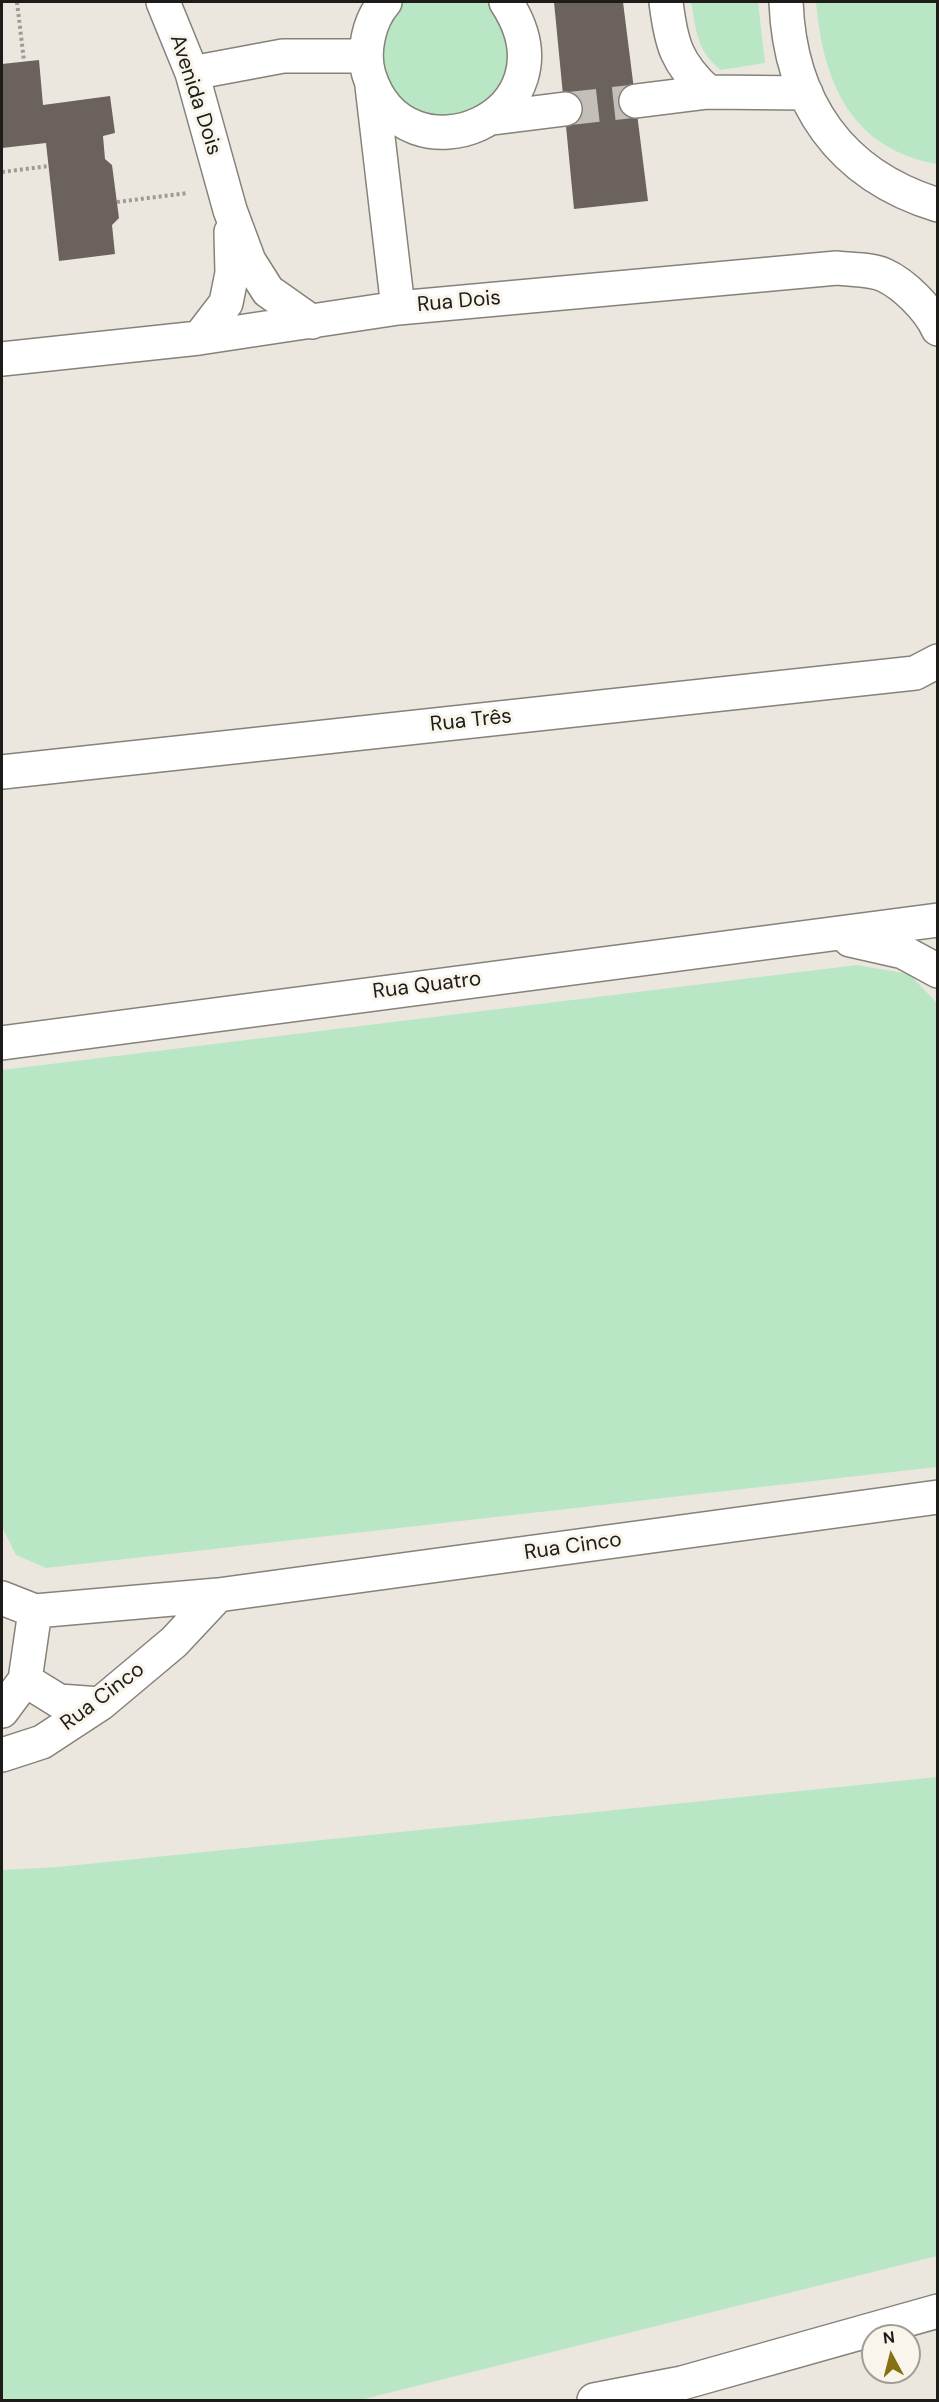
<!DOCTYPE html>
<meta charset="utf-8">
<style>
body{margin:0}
#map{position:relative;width:939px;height:2402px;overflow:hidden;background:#ece7de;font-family:"DM Sans",sans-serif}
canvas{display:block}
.frame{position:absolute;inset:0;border:3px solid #1d1c19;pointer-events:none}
.north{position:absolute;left:861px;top:2324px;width:60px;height:60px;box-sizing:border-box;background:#f9f5eb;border:2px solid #a19e97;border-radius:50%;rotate:353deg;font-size:16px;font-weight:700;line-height:24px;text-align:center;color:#1d1c19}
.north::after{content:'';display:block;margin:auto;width:21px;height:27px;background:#847213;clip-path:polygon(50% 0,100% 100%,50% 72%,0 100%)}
</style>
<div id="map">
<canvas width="939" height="2402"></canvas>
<div class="frame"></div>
<div class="north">N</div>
</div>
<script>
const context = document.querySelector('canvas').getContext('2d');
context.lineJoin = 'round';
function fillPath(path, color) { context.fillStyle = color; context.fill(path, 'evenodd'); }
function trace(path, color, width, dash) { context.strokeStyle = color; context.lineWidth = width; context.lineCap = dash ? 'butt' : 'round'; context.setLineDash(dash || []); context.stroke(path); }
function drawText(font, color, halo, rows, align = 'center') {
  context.font = font + ' "DM Sans",sans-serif'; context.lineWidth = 6; context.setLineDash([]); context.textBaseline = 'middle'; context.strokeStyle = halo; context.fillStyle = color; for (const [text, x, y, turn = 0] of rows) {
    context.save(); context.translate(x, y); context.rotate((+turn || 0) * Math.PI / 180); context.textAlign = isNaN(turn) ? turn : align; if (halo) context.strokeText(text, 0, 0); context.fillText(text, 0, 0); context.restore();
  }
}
fillPath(new Path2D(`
 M385,2H506L524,64L468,128L381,101Z
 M691,2H758L765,63L721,70C697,52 696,30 691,2Z
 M816,2H937V164C851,149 823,82 816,2Z
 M857,965L909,974L937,1003V1467L46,1568L16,1555L2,1527V1070Z
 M937,1777V2256L360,2400H2V1870L58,1867Z`), '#b9e7c5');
fillPath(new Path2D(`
 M554,2H623L648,201L574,209Z
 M39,60L43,105L110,96L115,133L103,136L105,159L112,165L119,218L112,225L115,254L59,261L46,143L2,148V64Z`), '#6b615d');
trace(new Path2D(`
 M565,109L636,101`), '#c3beb7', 33, [33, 16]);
const minor = new Path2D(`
 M163,2L192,73L230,210L249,261L268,291L312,322
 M385,2C369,20 362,52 369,75C405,189 581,116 506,2
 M666,2C671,43 676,63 708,92
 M786,2C790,103 840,175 938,205
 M192,73L283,56H366
 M372,86L398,308
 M636,101L708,92L806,93
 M493,118L565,109
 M199,338L226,303L232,273L231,232
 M2,359L199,338L398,308L837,268C851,270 871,269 884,275C904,284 929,309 938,329
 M2,772L915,673L938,661
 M850,940L903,952L938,971
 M2,1043L938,920
 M2,1598L35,1611L218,1595L938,1497
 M25,1680L59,1701L100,1704
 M2,1711L25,1680L35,1611
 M2,1755L42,1742L100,1704L174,1642L218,1595
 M594,2400L682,2383L938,2311`);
trace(minor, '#868279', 36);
trace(new Path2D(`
 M17,2L24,61
 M2,172L49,166
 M117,202L188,193`), '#9f9b94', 4, [3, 3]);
trace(minor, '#fff', 33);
drawText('21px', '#1d1c19', '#f9f5eb', [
 ["Avenida Dois",195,95,72],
 ["Rua Dois",459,302,-5],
 ["Rua Três",471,721,-6],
 ["Rua Quatro",427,986,-7],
 ["Rua Cinco",573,1547,-8],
 ["Rua Cinco",103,1697,-37]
]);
</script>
